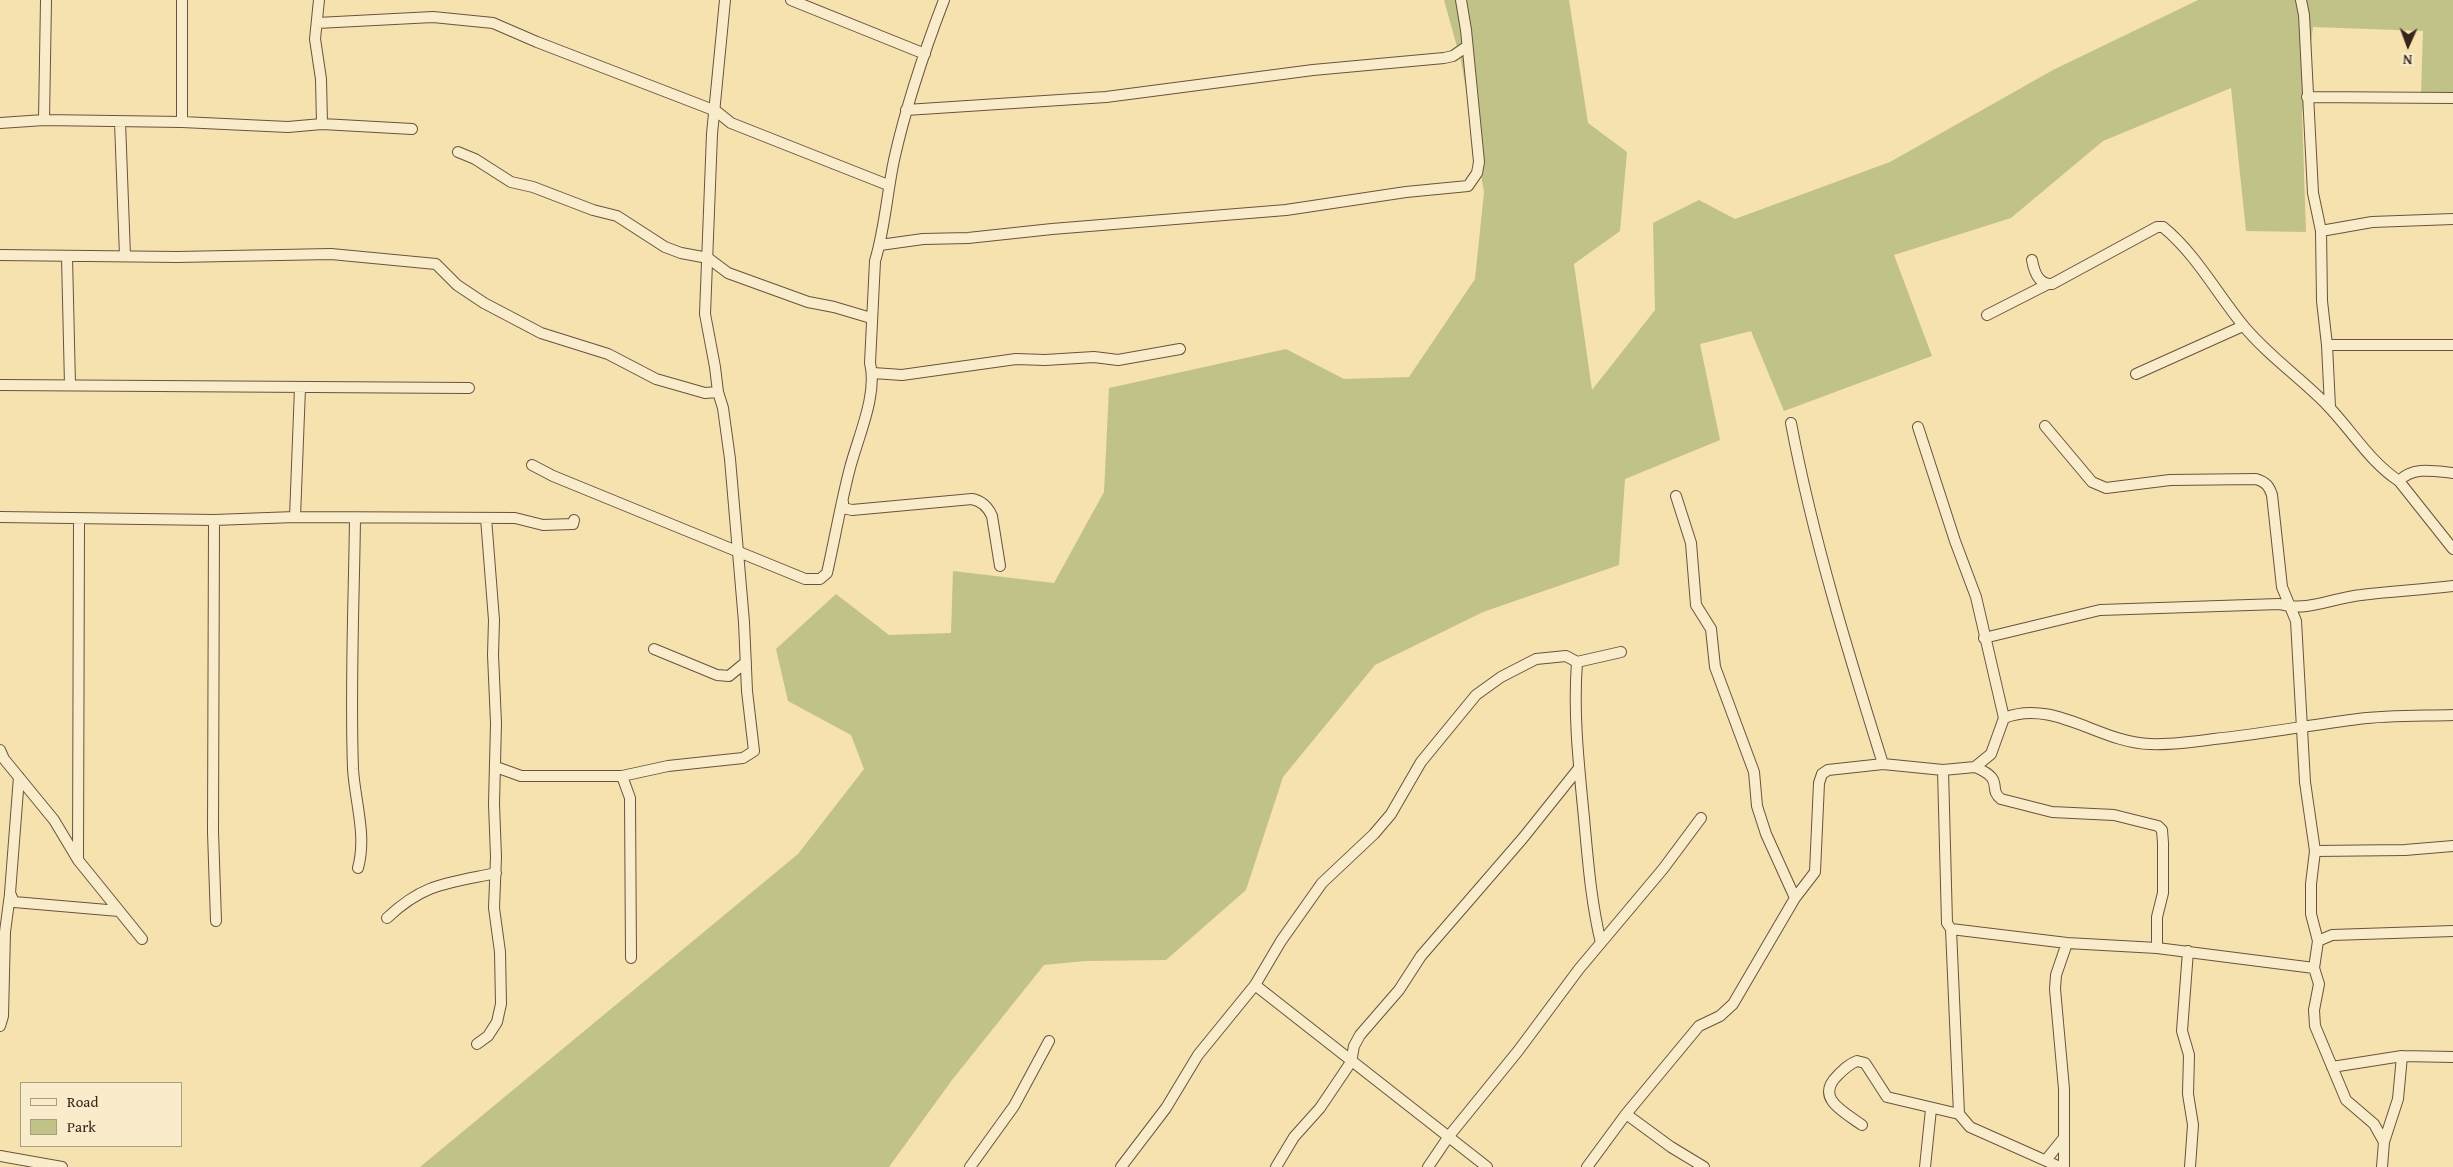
<!DOCTYPE html>
<style>
body{margin:0}
#map{position:relative;width:2453px;height:1167px;overflow:hidden;background:#f5e2af;font-family:"Gentium Book Plus",serif}
canvas{display:block}
.legend{position:absolute;left:20px;top:1082px;width:162px;height:65px;box-sizing:border-box;background:#f8eccb;border:1px solid #ab9c84;margin:0;padding:6px 9px;list-style:none;font-size:15px;color:#38251a}
.legend li{display:flex;align-items:center;gap:10px;height:25px}
.legend b{width:25px;border:1px solid #ab9c84}
.north{position:absolute;left:2383px;top:20px;width:50px;height:50px;-webkit-text-stroke:4px #f8eccb;paint-order:stroke;rotate:182deg;font-size:14px;font-weight:700;line-height:20px;text-align:center;color:#38251a}
.north::after{content:'';display:block;margin:auto;width:18px;height:22px;background:#38251a;clip-path:polygon(50% 0,100% 100%,50% 72%,0 100%)}
</style>
<div id="map">
<canvas width="2453" height="1167"></canvas>
<ul class="legend">
<li><b style="height:6px;background:#f8eccb"></b>Road</li>
<li><b style="height:14px;background:#c0c288"></b>Park</li>
</ul>
<div class="north">N</div>
</div>
<script>
const context = document.querySelector('canvas').getContext('2d');
context.lineJoin = 'round';
function fillPath(path, color) { context.fillStyle = color; context.fill(path, 'evenodd'); }
function trace(path, color, width, dash) { context.strokeStyle = color; context.lineWidth = width; context.lineCap = dash ? 'butt' : 'round'; context.setLineDash(dash || []); context.stroke(path); }
fillPath(new Path2D(`
 M1444,0H1569L1588,123L1627,152L1620,231L1574,264L1592,390L1655,310L1653,223L1699,200L1735,219L1890,162L2053,70L2198,0H2453V94H2421L2423,31L2313,27L2302,114L2306,232L2246,231L2231,88L2103,141L2011,218L1894,255L1932,356L1784,411L1751,331L1700,344L1720,440L1625,479L1619,565L1483,612L1375,665L1283,777L1246,890L1166,960L1085,961L1044,965L952,1080L889,1167H420L798,854L864,769L851,735L788,701L776,649L836,594L889,635L951,633L953,571L1054,583L1104,492L1109,388L1286,349L1344,379L1409,377L1475,279L1484,192L1461,61Z`), '#c0c288');
const street = new Path2D(`
 M182,0V122
 M319,0L315,39L321,79L322,124
 M791,0L925,54
 M2301,0L2304,15L2313,193L2321,231
 M317,23L433,17L493,23L537,42L716,111L731,123L888,185
 M2307,97L2453,98
 M906,110L1106,97L1313,70L1444,58L1453,56L1466,47
 M44,120L46,0
 M120,122L125,256
 M0,123L44,120L182,122L288,127L322,124L412,129
 M458,152L475,159L511,182L533,187L593,210L617,216L665,247L681,253L708,258L728,273L808,302L834,307L871,318
 M880,245L923,239L968,238L1052,229L1286,210L1406,192L1468,186L1477,173L1479,162L1466,30L1461,0
 M0,255L177,257L331,254L436,264L457,285L484,303L541,333L608,354L656,379L705,393L718,392
 M67,257L70,385
 M2032,260C2034,271 2038,285 2052,284L2157,227H2163C2195,253 2216,292 2242,324C2267,355 2301,378 2328,406C2352,431 2370,462 2399,481L2453,549
 M1987,315L2048,284
 M2327,345H2453
 M873,373L902,375L1016,359L1045,360L1094,357L1118,360L1180,349
 M2136,374L2243,326
 M0,385L469,388
 M2330,407L2327,345L2322,301L2321,231L2372,222L2453,219
 M1791,423C1813,539 1848,652 1883,764
 M2045,426L2092,482L2106,488L2170,480L2256,479C2266,482 2269,486 2272,495L2282,587L2296,621L2305,782L2315,851L2311,884V914L2318,941L2314,968L2319,984L2314,1010L2315,1026L2346,1100L2374,1124L2384,1142L2382,1167
 M1918,427L1955,541L1976,597L2004,718
 M532,465L553,476L805,579H820L827,573C835,538 841,502 850,468C858,437 878,394 870,363L875,261C885,228 887,193 894,160C906,106 924,52 944,0
 M2399,481C2413,466 2434,471 2453,473
 M843,502V508L852,510L972,499C982,501 988,507 992,516L1000,566
 M0,517L214,520L295,517L300,388
 M295,517L515,518L543,525L573,524L574,520
 M355,518C354,601 350,686 353,769C355,802 367,835 358,868
 M214,520L213,832L216,921
 M1984,638L2100,610L2279,604C2308,612 2332,598 2361,595C2392,591 2422,590 2453,586
 M654,649L717,675L729,676L746,662
 M1577,662C1573,715 1579,766 1584,818C1588,861 1591,902 1601,943
 M1577,662L1621,652
 M0,750L4,759L54,820L78,860L142,939
 M496,767L521,776H622L630,798L631,958
 M1975,767C2006,780 1987,788 2001,799L2052,812L2114,815L2158,826L2162,830L2163,843V893L2157,917V948
 M1943,770L1947,923L1951,929L2067,943L2157,948L2314,968
 M622,776L668,766L743,758L754,751L747,691L744,622L730,459L723,408L718,392L715,367L705,314L712,134L725,0
 M19,777L10,893L14,902L119,911
 M2315,851L2405,850L2453,846
 M78,860L79,519
 M1795,898L1815,872L1819,783L1822,774L1828,770L1883,764L1943,770L1975,767L1991,754L2004,718C2054,698 2100,743 2150,744C2171,745 2193,742 2214,739C2262,734 2310,725 2358,719C2389,715 2422,716 2453,715
 M387,918C424,883 448,883 496,873
 M1951,929L1959,1114
 M2318,941L2332,935L2453,931
 M2188,951L2182,1031L2189,1055L2188,1094L2193,1125L2190,1167
 M1255,985L1487,1167
 M0,1026L3,1016L5,932L10,894
 M477,1044L488,1036L497,1022L501,1004L500,952L494,908L496,857L494,804L496,723L493,655L494,620L486,518
 M2332,1067L2402,1056L2453,1057
 M1626,1114L1671,1147L1704,1167
 M1862,1125C1844,1112 1814,1098 1838,1075C1844,1069 1849,1064 1857,1061L1865,1063L1887,1097L1959,1114L1970,1127L2060,1167
 M2384,1142L2398,1099L2402,1056
 M0,1156L62,1167
 M2046,1160L2063,1139
 M970,1167L1014,1106L1049,1041
 M1121,1167L1166,1108L1198,1055L1255,985L1281,941L1322,883L1374,834L1391,814L1421,762L1476,695L1501,677L1536,659L1566,656L1577,662
 M1276,1167L1294,1137L1320,1108L1351,1062L1354,1046L1360,1035L1399,990L1421,956L1523,838L1579,768
 M1428,1167L1449,1136L1518,1051L1579,969L1663,869L1701,818
 M1587,1167L1626,1114L1699,1026L1720,1016L1733,1004L1795,898L1766,834L1757,806L1754,772L1715,667L1711,629L1696,605L1691,543L1676,496
 M1925,1167L1931,1109
 M2064,1167V1089L2055,989L2056,975L2067,943`);
trace(street, '#67543f', 12);
trace(street, '#f8eccb', 10);
</script>
